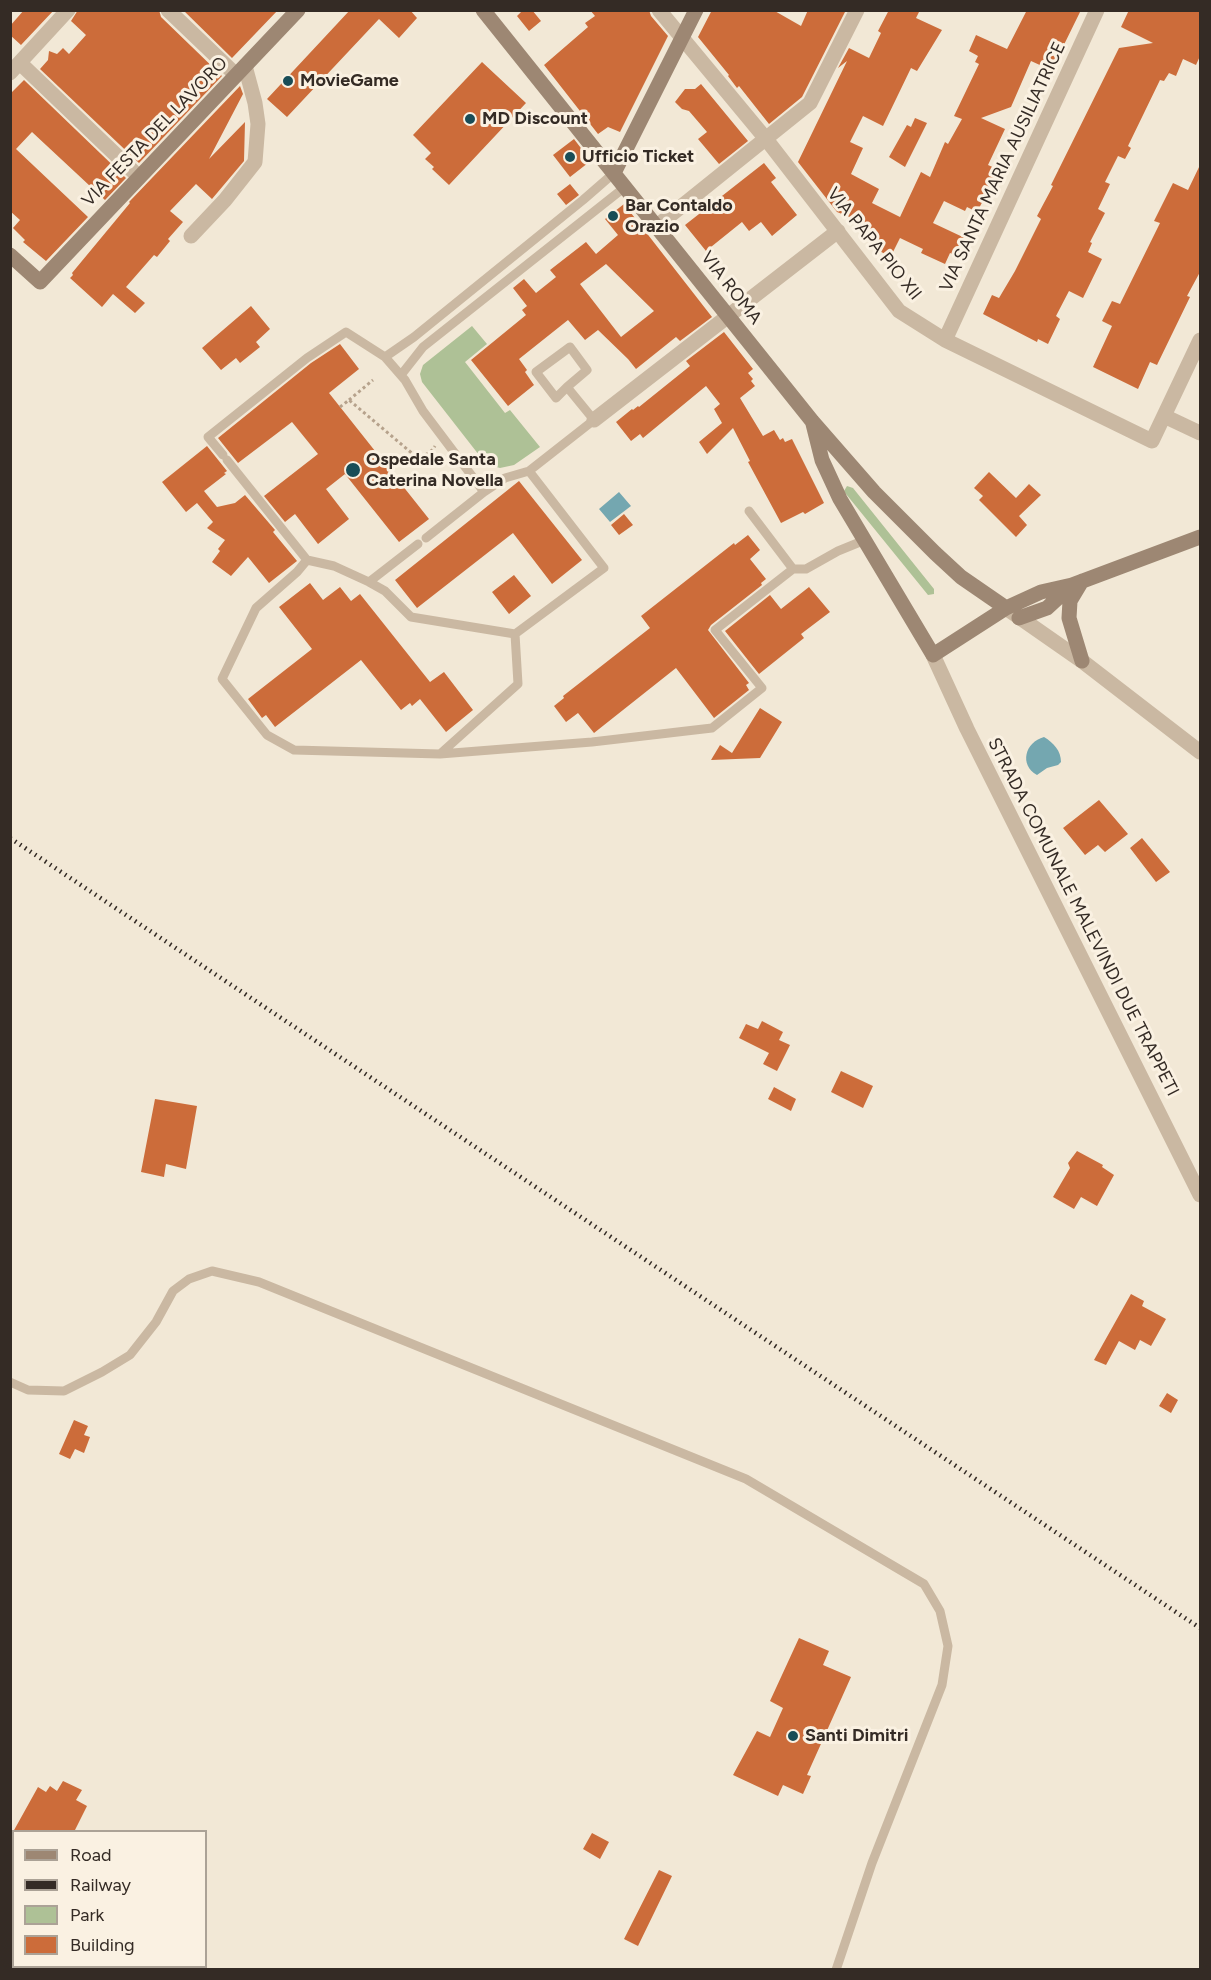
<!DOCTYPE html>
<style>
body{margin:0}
#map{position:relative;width:1211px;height:1980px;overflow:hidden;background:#f2e8d6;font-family:Figtree,sans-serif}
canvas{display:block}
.frame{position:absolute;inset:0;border:12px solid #342b25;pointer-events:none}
.legend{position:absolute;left:12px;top:1830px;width:195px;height:138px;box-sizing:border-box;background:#faf1e2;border:2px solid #aba296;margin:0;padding:8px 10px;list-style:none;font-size:18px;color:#342b25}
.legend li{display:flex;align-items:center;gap:12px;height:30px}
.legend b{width:30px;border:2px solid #aba296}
</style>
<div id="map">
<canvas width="1211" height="1980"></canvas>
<div class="frame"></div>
<ul class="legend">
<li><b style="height:8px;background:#9d8773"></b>Road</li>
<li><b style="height:8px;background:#342b25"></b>Railway</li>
<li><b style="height:16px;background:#aec196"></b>Park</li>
<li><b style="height:16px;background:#cc6c3a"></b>Building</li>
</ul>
</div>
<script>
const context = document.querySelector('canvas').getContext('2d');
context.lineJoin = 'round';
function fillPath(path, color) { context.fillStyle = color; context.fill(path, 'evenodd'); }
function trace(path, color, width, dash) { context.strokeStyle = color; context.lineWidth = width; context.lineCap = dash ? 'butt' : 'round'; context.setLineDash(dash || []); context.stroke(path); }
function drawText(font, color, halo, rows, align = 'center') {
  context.font = font + ' Figtree,sans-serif'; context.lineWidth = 6; context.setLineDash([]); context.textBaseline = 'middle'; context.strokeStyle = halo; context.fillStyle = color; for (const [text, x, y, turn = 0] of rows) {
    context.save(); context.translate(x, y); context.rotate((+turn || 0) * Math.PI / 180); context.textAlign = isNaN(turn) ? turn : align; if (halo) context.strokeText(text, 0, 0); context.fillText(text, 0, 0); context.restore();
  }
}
fillPath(new Path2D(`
 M472,326L487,344L465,362L505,413L510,410L540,447L514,465L500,468L486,464L422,382L420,374L423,365Z
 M847,486L853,488L934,589V594L928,595L846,494L844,491Z`), '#aec196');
fillPath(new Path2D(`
 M619,492L631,506L610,522L599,509Z
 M1044,737C1054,743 1061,751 1061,762L1058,765L1047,768L1037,775C1019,765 1025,742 1044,737Z`), '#74a7b0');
fillPath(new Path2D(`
 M24,10H54L21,45L10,35V26Z
 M78,10H159L161,17L222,76L139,163L40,69L48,60L49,51L57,54L63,48L69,54L86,35L71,21Z
 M183,10H278L232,58Z
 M350,10H410L417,18L399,38L379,19L287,117L267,99Z
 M523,10H532L541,21L529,31L517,16Z
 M590,10H649L651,16L668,36L620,132L608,127L598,134L544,65L588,27L585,23L595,16Z
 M712,10H773L801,26L808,10H846L802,97L769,124L739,86L737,88L728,76L729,75L698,37Z
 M889,10H920L916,18L942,30L917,71L911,68L883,126L863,116L850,142L863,148L851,174L879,189L872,203L900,217L921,172L930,177L945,142L948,144L962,119L954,116L979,64L975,62L978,56L969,51L976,35L1007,49L1027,10H1081L1055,63L1046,58L1042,66L1031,61L1011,107L981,118L1005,129L988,165L997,169L994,174L996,176L977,212L967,207L965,211L944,201L933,223L967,239L958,256L950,253L945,264L921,253L923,249L900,238L892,254L887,251L885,254L876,249L878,242L869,239L874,230L869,228L870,225L837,212L798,162L847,61L838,68L849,48L869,58L881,33L878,31Z
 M1129,10H1200V56L1196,65L1183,59L1176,76L1169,73L1164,81L1160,80L1128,146L1131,148L1125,159L1118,156L1105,182L1110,184L1098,209L1105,213L1090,242L1092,243L1088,252L1102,259L1083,298L1069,291L1056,316L1060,319L1048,344L1038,339L1037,342L983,314L992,295L999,298L1015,271L1041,219L1037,216L1053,186L1051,185L1119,48L1153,43L1121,27Z
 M482,62L526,103L449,185L432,169L434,167L425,159L431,153L413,135Z
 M24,80L126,178L105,200L32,132L16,149L88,217L46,261L23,242L25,240L13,228L20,220L10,211V94Z
 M701,84L748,141L719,164L698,139L707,132L689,111L682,109L675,102L685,89H695Z
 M240,86L243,94L209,159L245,122L244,161L212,199L196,184L170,211L183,222L168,239L170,241L157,257L154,255L126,287L145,303L135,313L113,294L102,307L70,278L73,275L72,273L130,203L129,202Z
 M915,118L927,123L905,167L889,157L907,125L911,127Z
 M574,139L587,156L584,159L588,163L570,177L553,155Z
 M764,163L776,178L771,182L797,215L772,236L761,222L749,231L742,222L706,251L685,225Z
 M1200,165V272L1187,296L1190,297L1157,365L1150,362L1138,389L1093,367L1112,326L1102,321L1112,301L1120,304L1160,223L1154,221L1173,183L1188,190Z
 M570,184L579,195L566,205L557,194Z
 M624,204L712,317L680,341L676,337L636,369L628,359L598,330L585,340L568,320L519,359L527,370L525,372L534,385L508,406L471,360L526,315L522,310L527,306L513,288L524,279L536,293L556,277L550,270L586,242L596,254L618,235L605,219ZM606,264L654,311L621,337L580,284Z
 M251,306L270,329L256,342L260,347L240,363L236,358L221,370L202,348Z
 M724,332L753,369L748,373L753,379L751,381L755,386L740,398L763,436L774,430L780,440L783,438L785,442L792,439L824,503L805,514L803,512L781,523L748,462L750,461L733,428L707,454L699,442L722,423L714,409L720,404L706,386L643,438L640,434L631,441L616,422L632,409L633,410L638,406L639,407L690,366L686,361Z
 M340,344L359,369L329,393L429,519L399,542L345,474L326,489L349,519L318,544L295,514L285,522L264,496L318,454L292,422L238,463L218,438L311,363Z
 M207,446L227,471L224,473L226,474L204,491L217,507L235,503L245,495L275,530L273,532L297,561L269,583L248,557L231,576L212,562L220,551L218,549L225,540L207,528L213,522L197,503L186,512L162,482Z
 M989,472L1016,498L1029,484L1041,495L1019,516L1027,525L1016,537L979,500L983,496L974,488Z
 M519,481L582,560L552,584L513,533L417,608L395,580Z
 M624,514L633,525L619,535L611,525Z
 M748,535L760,550L750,559L766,579L761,583L762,585L711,625L708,630L749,683L746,685L749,690L714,718L676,668L594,733L578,713L566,722L554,706L564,698L563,696L650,628L641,616L734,543L735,545Z
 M514,575L531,596L509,614L492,592Z
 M310,583L323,600L340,587L351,601L360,594L430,682L444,672L473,710L446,732L420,699L412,706L410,703L401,710L361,660L275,727L266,715L262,718L248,699L312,649L279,607Z
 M809,587L830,612L801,634L804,638L759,674L725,631L770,595L781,609Z
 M760,708L782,722L760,758L711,760L720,745L732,753Z
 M1099,800L1128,834L1105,852L1098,845L1085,855L1063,828Z
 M1142,838L1170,872L1156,882L1130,848Z
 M762,1021L783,1032L779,1040L790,1045L777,1071L763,1064L769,1053L739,1038L746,1024L758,1029Z
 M841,1071L873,1086L863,1108L831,1092Z
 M774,1087L796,1099L791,1111L768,1099Z
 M155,1099L197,1106L186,1169L166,1164L164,1177L141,1172Z
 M1077,1151L1103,1165L1102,1167L1114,1175L1097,1206L1081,1197L1074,1209L1053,1197L1070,1168L1068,1163Z
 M1131,1294L1144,1301L1142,1306L1166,1319L1151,1346L1140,1340L1135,1350L1119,1341L1106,1365L1094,1360Z
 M1167,1393L1178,1400L1171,1413L1159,1406Z
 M74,1420L88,1426L84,1435L90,1437L84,1453L75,1449L70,1459L59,1454Z
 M799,1638L829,1651L823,1665L851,1677L807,1775L811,1776L803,1794L783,1785L778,1796L733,1775L757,1731L770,1737L783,1708L770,1701Z
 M63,1781L82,1790L76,1800L87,1806L74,1832H13L38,1787L46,1792L50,1786L57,1791Z
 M592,1833L609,1842L600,1859L583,1849Z
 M659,1870L672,1876L638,1946L624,1939Z`), '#cc6c3a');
trace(new Path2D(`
 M349,400L373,380
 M340,407L349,400L414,455C424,457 430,454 435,446`), '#b6a28c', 3, [3, 3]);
trace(new Path2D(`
 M385,357L414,337L583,200L614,173
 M401,375L423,347L625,187
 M223,455L208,437L307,358L346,332L385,357L405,380L423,411L484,492L505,478L529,471L594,420L567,387L587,370L570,347L536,372L556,398L567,387
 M227,460L307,560L334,566L369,582L418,544
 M426,538L484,492
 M307,560L297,572L256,608L222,679L267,735L294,750L440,754L518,684L515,634
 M793,569H806L838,551L865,540
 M369,582L385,591L411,617L515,634L604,568L529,471
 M440,754L592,742L712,728L762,688L715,630L793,569L749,511
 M10,1382L28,1390L64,1391L102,1372L130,1355L156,1322L173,1291L189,1279L212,1271L259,1282L746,1479L924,1584L940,1611L948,1646L942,1685L872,1863L836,1970`), '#cab8a2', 9);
trace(new Path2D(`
 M168,10L236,75
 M659,10L766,139L899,311L945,340L1152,441L1200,340
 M20,63L139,177
 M10,73L68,10
 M657,226L810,103L857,10
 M191,236L225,200L255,162L258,124L255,103L245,66
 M945,340L1097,10
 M1164,416L1200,433
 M594,420L838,231
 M1006,608L1082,661L1200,752
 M933,655L967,729L1200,1195`), '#cab8a2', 15);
trace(new Path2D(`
 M483,10L812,421L874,492L935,553L961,577L1006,608
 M614,173L696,10
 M10,255L40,282L298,10
 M813,424L822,460L840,499L933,655L1006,608L1041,592L1072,585L1200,537
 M1082,581L1070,601L1069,618L1082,661
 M1019,618L1047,608L1072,585`), '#9d8773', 15);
trace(new Path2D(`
 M10,838L1200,1628`), '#342b25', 4.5, [1.5, 4.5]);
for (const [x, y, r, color] of [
 [288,81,6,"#194d57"],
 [470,119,6,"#194d57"],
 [570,157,6,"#194d57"],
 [613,216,6,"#194d57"],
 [353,470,8,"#194d57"],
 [793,1736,6,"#194d57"]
]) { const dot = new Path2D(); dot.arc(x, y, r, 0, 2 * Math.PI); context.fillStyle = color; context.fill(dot); trace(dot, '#faf1e2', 2); }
drawText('bold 18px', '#342b25', '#faf1e2', [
 ["MovieGame",300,81],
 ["MD Discount",482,119],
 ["Ufficio Ticket",582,157],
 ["Bar Contaldo",625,206],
 ["Orazio",625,227],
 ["Ospedale Santa",366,460],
 ["Caterina Novella",366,481],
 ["Santi Dimitri",805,1736]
], 'left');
drawText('18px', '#342b25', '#faf1e2', [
 ["VIA FESTA DEL LAVORO",155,132,-46],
 ["VIA SANTA MARIA AUSILIATRICE",1003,167,-65],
 ["VIA PAPA PIO XII",874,244,51],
 ["VIA ROMA",731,288,52],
 ["STRADA COMUNALE MALEVINDI DUE TRAPPETI",1083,917,63]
]);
</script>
